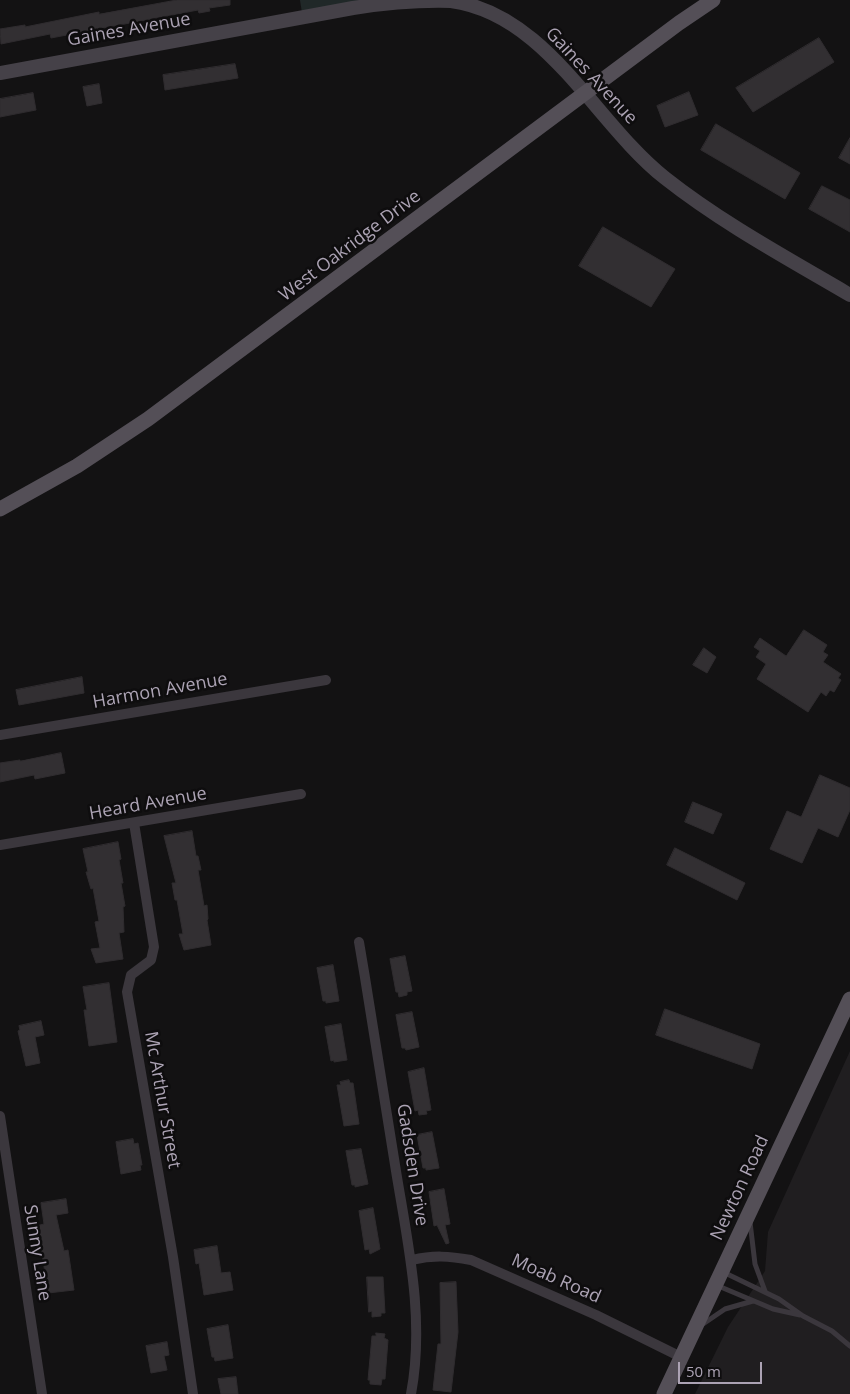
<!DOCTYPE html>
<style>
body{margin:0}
#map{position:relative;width:850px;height:1394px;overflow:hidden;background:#131213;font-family:"Open Sans",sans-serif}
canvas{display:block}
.scale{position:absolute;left:678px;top:1362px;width:84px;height:22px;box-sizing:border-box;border:2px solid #aca3b4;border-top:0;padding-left:6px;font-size:15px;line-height:18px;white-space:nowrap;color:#aca3b4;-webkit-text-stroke:4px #0e0d0e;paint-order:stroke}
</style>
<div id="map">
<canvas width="850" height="1394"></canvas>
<div class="scale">50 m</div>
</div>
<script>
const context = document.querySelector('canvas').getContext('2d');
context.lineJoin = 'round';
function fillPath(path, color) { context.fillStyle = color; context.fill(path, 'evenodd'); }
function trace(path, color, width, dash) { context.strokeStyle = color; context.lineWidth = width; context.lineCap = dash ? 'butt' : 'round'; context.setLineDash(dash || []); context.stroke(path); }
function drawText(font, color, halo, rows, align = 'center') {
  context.font = font + ' "Open Sans",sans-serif'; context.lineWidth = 5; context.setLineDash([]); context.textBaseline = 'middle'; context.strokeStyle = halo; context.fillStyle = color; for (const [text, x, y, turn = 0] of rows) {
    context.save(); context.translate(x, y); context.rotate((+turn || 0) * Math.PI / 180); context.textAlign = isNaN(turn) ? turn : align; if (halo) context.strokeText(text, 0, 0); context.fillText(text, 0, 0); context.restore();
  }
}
fillPath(new Path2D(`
 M850,1051V1394H695L728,1327L765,1271L768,1232Z`), '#201e20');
fillPath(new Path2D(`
 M300,0H371L302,13Z`), '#202828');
const building = new Path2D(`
 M177,0H230V5L209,8L210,11L199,13L198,10L51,38L50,34L1,44L0,29L25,25V27L99,12V14Z
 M819,38L834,62L753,112L736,88Z
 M235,64L238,78L165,90L163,75Z
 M99,84L102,103L87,106L83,87Z
 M689,92L698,115L665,127L657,106Z
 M33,93L36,110L0,117V99Z
 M716,124L800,173L785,199L701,150Z
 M850,138V164L839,158Z
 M822,186L850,200V232L809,209Z
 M603,227L675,269L651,307L579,266Z
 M804,630L827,645L823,652L828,655L823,662L841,674L838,678L841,680L834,692L830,690L826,696L821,692L808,712L757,679L766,664L756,657L760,651L754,647L760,638L786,656Z
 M704,648L716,657L707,673L693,665Z
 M82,677L84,693L19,705L16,690Z
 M61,753L65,773L35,779L34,775L0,782V763L20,760V761Z
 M820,775L850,788V810L838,837L818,828L802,863L770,849L787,811L801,817Z
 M693,802L722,814L713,834L685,822Z
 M192,831L196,856H198L201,870H198L204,906L207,905L208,919L207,920L211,945L184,950L179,934H183L177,900H175L172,883H176L164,836Z
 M118,842L121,859L119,860L123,883H121L125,906L123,907L124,932L119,933L123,959L96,963L91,949L100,948L95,922L99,921L93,888L91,889L86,872H88L83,849Z
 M675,848L745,883L737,900L667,865Z
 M405,956L412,991L407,992V995L399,997L398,992H396L390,959Z
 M333,965L339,1001L326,1003V1001H323L317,968Z
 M109,983L117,1042L89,1046L84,1010H87L83,987Z
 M665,1009L760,1044L752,1069L656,1035Z
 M412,1012L419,1047L406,1050L405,1048H402L396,1015Z
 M41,1021L44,1035L35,1037L40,1063L26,1066L18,1031L20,1030L19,1026Z
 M341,1024L347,1060L334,1062V1060L331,1061L325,1027Z
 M424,1068L431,1110L426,1111L427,1114L419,1115L418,1110L415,1111L408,1072Z
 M349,1080L350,1083H353L359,1124L344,1126L337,1085H341L340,1082Z
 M432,1132L439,1168L426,1170V1168H423L417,1135Z
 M133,1139L134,1144L138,1143L142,1165H140L141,1170L121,1174L116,1142Z
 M361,1149L368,1184L355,1187V1185H352L346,1151Z
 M444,1189L450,1224L445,1225L449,1243L446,1244L437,1225L434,1226L429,1192Z
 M66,1199L68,1213L56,1215L64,1251L68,1250L74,1290L48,1293L40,1240L36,1226L44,1224L41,1203Z
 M373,1208L380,1249L370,1254L369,1249L365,1250L359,1211Z
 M217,1246L221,1273L230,1272L233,1290L204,1295L199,1263L196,1264L194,1250Z
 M367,1277H383L385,1313H381V1316L372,1317V1311L369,1312Z
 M456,1282L458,1332L451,1392L433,1390L438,1344H441L440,1283Z
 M228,1325L233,1358L215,1361L214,1357H212L207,1329Z
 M376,1333L385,1334L384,1338L388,1340L385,1379H382L381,1385L370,1384V1380H368L372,1336H376Z
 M167,1342L169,1355L164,1356L167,1370L151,1373L146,1346Z
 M236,1377L238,1394H221L218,1379Z`);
fillPath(building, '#322f32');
trace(building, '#2f2c2f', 1);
trace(new Path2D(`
 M750,1222L755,1264L765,1291
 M723,1272L779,1299L803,1316L832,1331L850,1346
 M716,1285L773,1309L800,1315
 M703,1324L725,1309L753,1301`), '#3b373d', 5);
trace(new Path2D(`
 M0,735L326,680
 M134,823L154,947L151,960L131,975L127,992L173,1257L193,1394
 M0,845L301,794
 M359,942C372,1018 384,1094 396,1171C408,1245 425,1319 411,1394
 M0,1116L42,1394
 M412,1260C433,1255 449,1256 471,1260L596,1315L681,1357`), '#3b373d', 10);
trace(new Path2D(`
 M0,73L353,8C385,3 418,0 451,1C547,14 595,123 665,178C722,223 787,258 850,295`), '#454148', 14);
trace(new Path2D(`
 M0,509L77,466L148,419L679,23L713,0
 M664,1394L850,999`), '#544f57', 15);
drawText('18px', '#aca3b4', '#0e0d0e', [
 ["Gaines Avenue",129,30,-10],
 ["Gaines Avenue",591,76,47],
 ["West Oakridge Drive",350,246,-37],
 ["Harmon Avenue",160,691,-10],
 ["Heard Avenue",148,804,-10],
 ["Mc Arthur Street",162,1100,80],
 ["Gadsden Drive",412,1165,81],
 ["Newton Road",740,1188,-65],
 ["Sunny Lane",37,1253,81],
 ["Moab Road",556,1279,24]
]);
</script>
